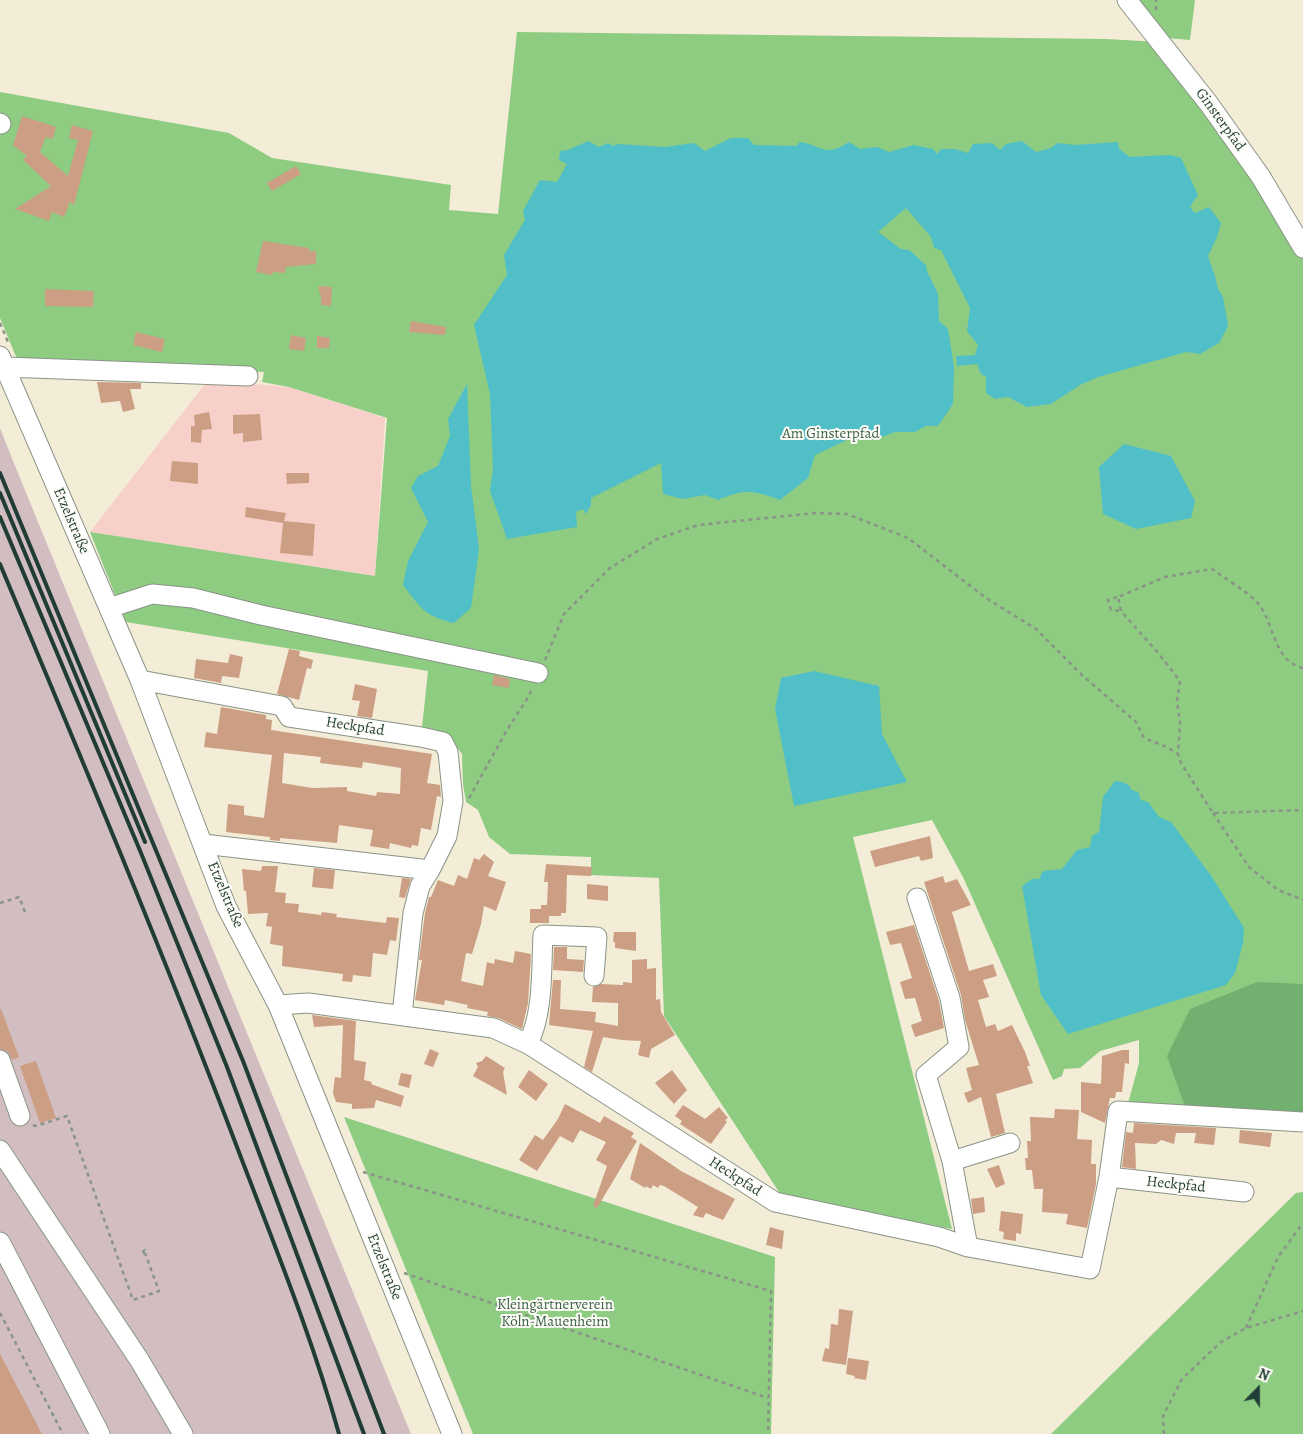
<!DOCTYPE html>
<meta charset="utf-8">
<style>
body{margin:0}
#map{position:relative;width:1303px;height:1434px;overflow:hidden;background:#f3ecd7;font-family:Alegreya,serif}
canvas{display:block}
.north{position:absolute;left:1233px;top:1364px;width:50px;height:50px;-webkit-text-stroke:4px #fdfcf7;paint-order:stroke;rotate:22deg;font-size:14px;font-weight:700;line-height:20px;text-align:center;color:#1f3d34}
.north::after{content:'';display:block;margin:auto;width:18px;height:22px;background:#1f3d34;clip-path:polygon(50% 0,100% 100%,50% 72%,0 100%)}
</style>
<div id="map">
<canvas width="1303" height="1434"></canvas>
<div class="north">N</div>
</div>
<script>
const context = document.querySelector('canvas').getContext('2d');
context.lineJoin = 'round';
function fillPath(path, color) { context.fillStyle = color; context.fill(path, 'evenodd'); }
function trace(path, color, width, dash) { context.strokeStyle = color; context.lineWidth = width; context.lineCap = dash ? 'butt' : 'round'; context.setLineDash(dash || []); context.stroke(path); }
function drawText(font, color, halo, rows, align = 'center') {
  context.font = font + ' Alegreya,serif'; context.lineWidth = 4; context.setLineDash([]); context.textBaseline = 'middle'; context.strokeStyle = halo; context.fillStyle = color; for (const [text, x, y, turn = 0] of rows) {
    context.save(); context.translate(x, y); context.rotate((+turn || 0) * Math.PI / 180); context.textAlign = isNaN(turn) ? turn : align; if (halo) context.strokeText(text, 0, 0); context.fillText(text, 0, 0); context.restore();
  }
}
fillPath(new Path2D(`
 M208,380L289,387L385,418L375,576L90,532Z`), '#f7d0c9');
fillPath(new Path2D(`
 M0,428L11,456L411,1434H0Z`), '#d2bec1');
fillPath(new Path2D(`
 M1134,0H1195L1190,40L1166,38Z
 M517,32L1107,39L1158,42L1303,254V1124L1127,1107L1139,1063V1040L1100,1051L1080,1068L1064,1069L1062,1076L1053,1080L963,877L932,820L853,837L952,1229L781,1195L664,1016L659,878L591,875V857L510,854L489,837L478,810L466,802L463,784L462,754L448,736L429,728H422L428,671L126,622L90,532L375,576L387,418L289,387L262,382L264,372L17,359L0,318V92L229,133L272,158L451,185L449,210L498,214Z
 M344,1117L775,1257L771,1434H473Z
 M1303,1192V1434H1051L1296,1193Z`), '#8ecc82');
fillPath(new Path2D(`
 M1257,982L1303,984V1124L1188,1115L1167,1056L1190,1009Z`), '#72b070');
fillPath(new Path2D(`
 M731,138H748L754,145L796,146L800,142C824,146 824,158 849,142L860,149L877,147L889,152L914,145L933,149L937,154L941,149H955L968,153L973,144L992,143L1000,150L1006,144L1022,141L1036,152L1051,148L1057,143L1075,145L1118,142L1119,149L1130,157L1170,155L1181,158L1198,195L1190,207L1195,213L1209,207L1221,223L1217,237L1208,256L1215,276L1218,289L1223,297L1228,326L1219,343L1200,354L1186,352L1098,377L1080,385L1051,404L1027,407L1008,397L995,399L986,393V377L981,374L977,364L957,366L956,356L975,355L978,345L967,331L970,308L941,250L934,248L931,237L906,208L878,232L901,249L909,250L926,265L927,271L938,294L939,321L948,329L954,367L953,404L938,426H926L915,432H895L874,440L860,437L849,439L815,455L808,478L780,500C752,490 745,489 718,500L705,495L683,499L663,494L661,463L591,498V505L586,514L583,509L576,512L577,527L507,539L490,491L493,469L490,394L474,325L507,275L504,255L525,220L523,211L540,180L557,182L567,164L559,160L560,151L568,150L588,141L599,147L608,143L613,146L618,144L665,147L694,143L705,151Z
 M467,384L471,486L479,549L471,608L454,623C424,616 421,608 403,585L408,561L428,522L411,488L418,476L438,466L450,436L448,419Z
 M1124,444L1171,456L1195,501L1191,518L1136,529L1103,514L1099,467Z
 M814,671L879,686L882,734L907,782L794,806L775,709L781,678Z
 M1115,781C1121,781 1130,784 1132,790L1138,792L1141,800L1148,802L1159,817L1171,822L1212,877L1244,928L1243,943L1235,973L1226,985L1068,1034L1041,995L1022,886L1032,879H1039L1043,871L1062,869L1077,850L1090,847L1092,836L1099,832L1103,797Z`), '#51bfc7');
fillPath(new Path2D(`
 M22,116L56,127L53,139L46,137L40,152L68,176L78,140L69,138L72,125L93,131L74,205L70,202L64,217L52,212L49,221L15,209L51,186L23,160L27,156L13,145Z
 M296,166L301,174L272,191L267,183Z
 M263,241L309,248V251H316V264L286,267L285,273L273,272L272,275L256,272Z
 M318,286L332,287L331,306L321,305V297Z
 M45,289L94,291L93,307L45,306Z
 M411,321L446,327L445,335L409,332Z
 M136,332L165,339L162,352L133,345Z
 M291,335L306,338L304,351L289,349Z
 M317,336L330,338L329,348H317Z
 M97,382L141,383V389H130L135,409L123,412L120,401L101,403Z
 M209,412L212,429L202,430L201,443L191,442V426H195L194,415Z
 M260,414L262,440L243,442V433L233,434V415Z
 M172,461L198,463V484L170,481Z
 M286,473H309V483L287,484Z
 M246,507L286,513L284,521L315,524L313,556L280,553L283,523L245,517Z
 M289,649L300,651L299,656L313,660L311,669L307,668L299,700L277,694Z
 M230,654L243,657L239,678L222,676L221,683L194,678L196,659L228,663Z
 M494,675L510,679L509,688L492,685Z
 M355,684L377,689L372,718L357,716L360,701L352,700Z
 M221,707L266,715V719L272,720L271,730L432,754L427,783L440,785L441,797L437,796L431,830L421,828L418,846L412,845L411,848L390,843L389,849L370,846L373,830L339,825L337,843L280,838V841L270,840V837L226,832L228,804L244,806V815L264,818L272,755L204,747L206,732L217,734ZM284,753L321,757L320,763L362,768L363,762L401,768L400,794L377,792L376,796L347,791V787L312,788L282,783Z
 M930,836L933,858L921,861L919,856L875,867L870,851Z
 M484,854L494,862L488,876L506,882L496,911L484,906L481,924L472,954L466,953L461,981L483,986L487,962L494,964L495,959L513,963L515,951L531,954L528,1003L522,1029L498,1018L487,1016L488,1012L467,1008L468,1005L445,1000L444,1005L415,1000L422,960H419L425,913L429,897H431L438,880L454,886L458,875L467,879L474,858L479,860Z
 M546,864L592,867L591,876L567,875L566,913H561V916H549V923H530V909H541V905H547L548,882H544Z
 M262,866H278L275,892L286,893L285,903L299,904L298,912L321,915L322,912L337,914L336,917L386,923L387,917L399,918L396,941L390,940L387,955L373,953L371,977L353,975L352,982L342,981L343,974L282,966L283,946L270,944L272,927L266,926L268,913L248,914L246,891H244L242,869L261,871Z
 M314,868L335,870L333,889L312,887Z
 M943,876L945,883L957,879L971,905L952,912L969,971L993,964L997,976L983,980L989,997L978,1000L986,1027L995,1024L998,1031L1012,1025L1025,1052L1030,1066H1027L1033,1083L996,1094L1005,1133L991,1137L981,1097L968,1103L964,1093L972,1090L966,1068L979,1065L965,1020L961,995L924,882Z
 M402,878L411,879L405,898L399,897Z
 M587,884L608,886V901L587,899Z
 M914,925L939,1001L944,1028L915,1037L911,1025L922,1021L915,998L905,999L900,982L912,978L901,943L890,945L886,932Z
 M614,932H636V951L615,948V942H613Z
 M554,947H567V959L584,960L583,972L553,970Z
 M647,959V969L656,968V1000L660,999L661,1012L675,1035L651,1049L649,1058L638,1055L641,1041L622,1040L603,1037L592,1072L584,1067L593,1031L549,1025L553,980H561L560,1009L596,1012L595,1022L618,1026V1003L592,1002L593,987L601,984L623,985V982L632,983V960Z
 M0,1009H1L19,1057L12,1060L8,1052L0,1049Z
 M312,1015L356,1021L354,1060L366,1062L364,1080L372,1082L371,1084L404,1096L401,1107L376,1100L374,1108L352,1109V1104L336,1102L333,1093L335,1077L341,1078L343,1025L314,1027Z
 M430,1049L439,1053L433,1067L424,1064Z
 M1122,1050H1129V1064L1125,1063L1122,1092H1116L1115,1098H1110L1105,1123L1081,1112V1082L1101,1084L1102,1056Z
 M486,1056L505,1068L503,1072L507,1095L473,1076L478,1067L476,1063L482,1061Z
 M36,1061L56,1118L40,1123L20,1066Z
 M529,1070L548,1084L536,1101L518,1087Z
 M672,1070L687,1090L674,1104L655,1083Z
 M401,1073L412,1075L409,1088L398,1085Z
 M565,1104L600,1123L604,1116L634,1133L631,1137L637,1141L597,1208L593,1206L607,1166L596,1160L606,1142L580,1130L573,1143L560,1136L537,1171L519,1160L535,1135L543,1140L558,1119Z
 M683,1105L705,1119L719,1107L728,1118L725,1120L727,1122L711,1144L680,1124L682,1121L675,1116Z
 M1055,1109L1079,1110L1077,1139L1092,1140L1091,1164H1096V1184L1087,1228L1066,1224L1068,1214L1042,1212L1043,1189H1034L1032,1170H1026L1025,1158H1028L1027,1141H1031L1030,1117L1054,1118Z
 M1134,1123L1216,1128L1214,1145L1194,1143L1196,1133H1176L1174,1144L1161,1140L1156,1144L1135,1143L1136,1169L1122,1167L1126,1132L1133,1133Z
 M1240,1130L1272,1133L1270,1147L1239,1143Z
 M640,1143L681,1171L735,1199L723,1220L706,1213L703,1218L693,1215L698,1207L664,1186L660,1185L658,1188L653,1185L651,1189L646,1186L645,1188L630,1179Z
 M999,1165L1005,1184L996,1188L987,1169Z
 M984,1197L985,1212L973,1214L971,1199Z
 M1001,1211L1023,1214L1021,1234L1016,1233V1241L1003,1239L1004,1232L999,1231Z
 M770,1227L784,1231L782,1249L766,1245Z
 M839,1309L853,1311L846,1365L822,1361L825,1348L829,1349L831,1324L838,1325Z
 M0,1354L42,1434H0Z
 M848,1358L869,1361L866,1380L854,1378L855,1376L846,1374Z`), '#cc9e83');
const minor = new Path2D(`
 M1127,0L1209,104L1261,177L1303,248
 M0,123L1,124
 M0,356L140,680L226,906L278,1005L452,1434
 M5,367L248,376
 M109,608L152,594L193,598L261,615L538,673
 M140,680L282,706L289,717L421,737L443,742L448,752L453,801L447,836L430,870L420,886L413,913L402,1015
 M203,844L430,870
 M917,898L950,998L959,1047L926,1075L952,1161L968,1247
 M278,1005L308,1003L493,1028L528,1044L775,1202L939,1237L968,1247L1090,1269L1109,1177L1244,1192
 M528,1044C544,1011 541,971 543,935L597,937L594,976
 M0,1060L20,1116
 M0,1150L140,1361L183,1434
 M952,1161L1010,1143
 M1109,1177L1118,1111L1303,1122
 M0,1242L100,1434`);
trace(minor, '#899486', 21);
trace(new Path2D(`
 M1156,10V0
 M0,323L8,342
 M1117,597L1108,600L1111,610L1121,611
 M545,660L564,614L610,568L657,539L698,525L815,513L847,514L908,538L986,598L1036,629L1082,675L1136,722L1144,738L1167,747L1178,754
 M1303,668C1271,660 1275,620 1256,601C1243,589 1226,579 1212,569L1165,577L1118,597L1121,611L1159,654L1180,681L1177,701L1180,723L1178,754L1181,763L1213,813L1303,810
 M469,798L507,730L529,696L532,688
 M1213,813L1249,867L1278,890L1303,900
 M0,903L19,897L25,912
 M33,1125L36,1126L67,1116L133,1300L159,1291L145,1253
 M363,1172L771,1291L768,1434
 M143,1250L144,1253H146L145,1249
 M404,1273L768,1398
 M0,1313L63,1434
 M1246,1328L1278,1257L1303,1223
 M1164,1434L1163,1416L1182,1379L1221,1342L1246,1328L1303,1311`), '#899486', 2.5, [4, 4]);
trace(minor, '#fff', 19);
trace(new Path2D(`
 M0,473L243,1061L384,1434
 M0,493L145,842
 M0,517L141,853L227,1067L364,1434
 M0,564C81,757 162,950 237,1147C273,1242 312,1336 339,1434`), '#1f3d34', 4);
drawText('15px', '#1f3d34', '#fdfcf7', [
 ["Ginsterpfad",1220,120,54],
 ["Etzelstraße",71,521,67],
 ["Heckpfad",355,727,9],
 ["Etzelstraße",225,895,67],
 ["Heckpfad",735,1177,33],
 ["Heckpfad",1176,1185,6],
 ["Etzelstraße",384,1267,68]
]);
drawText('15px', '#3b6148', '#fdfcf7', [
 ["Am Ginsterpfad",831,434],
 ["Kleingärtnerverein",555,1305],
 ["Köln-Mauenheim",555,1322]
]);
</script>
